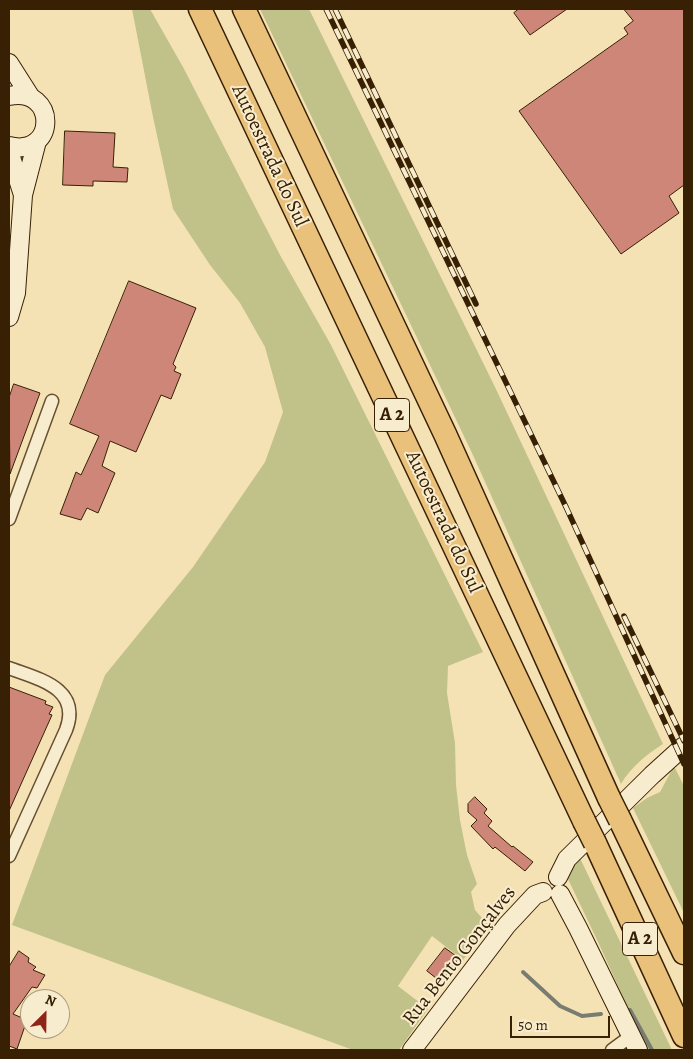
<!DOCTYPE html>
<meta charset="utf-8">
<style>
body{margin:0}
#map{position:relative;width:693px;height:1059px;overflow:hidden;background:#f5e2b4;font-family:Alegreya,serif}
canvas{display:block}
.frame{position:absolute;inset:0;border:10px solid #372004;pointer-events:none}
.north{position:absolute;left:20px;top:989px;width:50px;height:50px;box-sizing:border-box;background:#f8ecce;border:1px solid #ab9a7d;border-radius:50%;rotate:23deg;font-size:14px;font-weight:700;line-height:20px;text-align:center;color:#372004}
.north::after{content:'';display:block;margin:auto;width:18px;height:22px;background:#8f2418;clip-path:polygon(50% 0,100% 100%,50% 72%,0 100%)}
.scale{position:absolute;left:510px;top:1016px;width:100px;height:22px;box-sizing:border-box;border:2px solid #372004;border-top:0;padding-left:6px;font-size:15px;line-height:18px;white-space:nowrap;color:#372004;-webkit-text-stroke:4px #f8ecce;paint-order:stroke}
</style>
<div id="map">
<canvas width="693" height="1059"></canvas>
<div class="frame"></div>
<div class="north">N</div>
<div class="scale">50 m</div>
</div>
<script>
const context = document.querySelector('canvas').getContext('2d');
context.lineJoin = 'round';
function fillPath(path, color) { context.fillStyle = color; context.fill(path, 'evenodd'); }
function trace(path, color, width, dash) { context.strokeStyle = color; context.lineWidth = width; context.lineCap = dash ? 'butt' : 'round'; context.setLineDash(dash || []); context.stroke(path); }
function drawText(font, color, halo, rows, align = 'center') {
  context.font = font + ' Alegreya,serif'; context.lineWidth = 4; context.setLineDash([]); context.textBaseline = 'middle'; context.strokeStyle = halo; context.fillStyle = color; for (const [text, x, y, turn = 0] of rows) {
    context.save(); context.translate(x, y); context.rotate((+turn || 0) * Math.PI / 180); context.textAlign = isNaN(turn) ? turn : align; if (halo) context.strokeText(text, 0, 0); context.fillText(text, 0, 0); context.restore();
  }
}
fillPath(new Path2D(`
 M132,9H150L183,67L280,255L331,345L483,652L448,666L447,693L455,743L456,785L460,820L467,855L477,884L471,892L475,910L489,926L463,960L432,936L398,986L428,1009L399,1050H353L12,925L105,675L193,567L265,462L283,412L265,347L240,303L210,265L173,209L153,117Z
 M260,9H309L495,387L663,744C647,754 630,768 621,784L472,453Z
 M674,766L684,786V913L633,808L647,798L660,792Z
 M579,856L672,1050H647L644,1044L599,944L567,877Z`), '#c1c289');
trace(new Path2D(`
 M523,972L560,1006L582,1016L601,1014
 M625,1011L630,1010L652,1050`), '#787c71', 4);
const building = new Path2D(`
 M519,9H567L530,35L514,13Z
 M624,9H684V185L669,196L679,213L621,254L519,111L628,34L624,28L633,21Z
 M65,131L115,133L113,167L128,168L127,182L93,181V186L63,185Z
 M129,281L196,308L173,364L176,367L174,371L181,374L171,399L161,395L136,452L110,441L102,466L115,473L98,513L87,508L81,520L60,514L76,472L81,475L99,436L70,424Z
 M14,384L40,393L10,474L9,398Z
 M9,687L46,701L45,704L53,707L49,714L52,715L9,811Z
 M475,797L487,809L484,813L492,821L488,826L512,847L513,846L533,862L525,871L495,847L493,849L471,826L477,820L468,812V804Z
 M445,948L459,958L441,982L427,971Z
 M19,951L29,958L28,962L36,967L33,970L45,975L37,988L32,987L13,1014L27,1020L17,1049L9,1046V967Z`);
fillPath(building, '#ce8678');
trace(building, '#372004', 1);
const street = new Path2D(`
 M9,519L52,401
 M9,668C38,679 82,688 66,730L9,856
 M612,1050L631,1036`);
const secondary = new Path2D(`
 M9,63L30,96
 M9,96C58,86 57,158 9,146
 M9,151L23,195
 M9,317L16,293L23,195L37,141
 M558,877L567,859L652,775L684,746
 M560,894L578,928L638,1050
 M412,1050L507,925L535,895L543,892`);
const highway = new Path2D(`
 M200,9L584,821
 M244,9L445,434L609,798
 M620,820L684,953
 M595,843L684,1036`);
trace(street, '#665030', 15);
trace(secondary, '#372004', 20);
trace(highway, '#372004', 25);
trace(street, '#f8ecce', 12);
trace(secondary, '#f8ecce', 18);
trace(highway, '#eac17a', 22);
const rail = new Path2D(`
 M326,9L566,507L684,764
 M335,9L476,304
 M624,616L684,741`);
trace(rail, '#372004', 5.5);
trace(rail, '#f8ecce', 4, [11]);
const highwayBridge = new Path2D(`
 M609,798L620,820
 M584,821L595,843`);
trace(highwayBridge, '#372004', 25, []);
trace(highwayBridge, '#eac17a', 22);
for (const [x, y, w] of [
 [392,415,35],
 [640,939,35]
]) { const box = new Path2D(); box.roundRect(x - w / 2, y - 16.5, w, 33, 4); context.fillStyle = '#f8ecce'; context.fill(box); trace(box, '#372004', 1); }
drawText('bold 19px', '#372004', null, [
 ["A 2",392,415],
 ["A 2",640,939]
]);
drawText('20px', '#372004', '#f8ecce', [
 ["Autoestrada do Sul",269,156,65],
 ["Autoestrada do Sul",443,522,65],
 ["Rua Bento Gonçalves",460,956,-52]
]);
</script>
